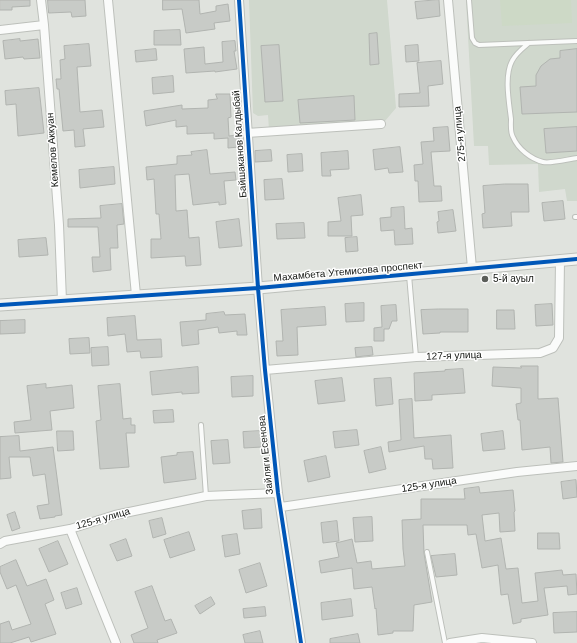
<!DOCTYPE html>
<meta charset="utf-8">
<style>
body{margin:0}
canvas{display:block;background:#e0e3de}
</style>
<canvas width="577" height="643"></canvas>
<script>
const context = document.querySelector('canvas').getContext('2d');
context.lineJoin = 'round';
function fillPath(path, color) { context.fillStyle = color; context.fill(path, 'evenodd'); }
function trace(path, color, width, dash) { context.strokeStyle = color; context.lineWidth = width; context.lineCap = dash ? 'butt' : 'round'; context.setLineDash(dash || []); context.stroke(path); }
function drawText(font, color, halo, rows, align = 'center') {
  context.font = font + ' Helvetica,sans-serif'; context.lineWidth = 3; context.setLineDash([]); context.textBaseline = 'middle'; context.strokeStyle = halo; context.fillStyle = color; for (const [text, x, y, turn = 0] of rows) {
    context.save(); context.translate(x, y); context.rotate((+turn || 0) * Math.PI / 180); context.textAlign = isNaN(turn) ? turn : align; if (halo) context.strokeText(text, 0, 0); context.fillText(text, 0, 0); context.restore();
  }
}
fillPath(new Path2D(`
 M249,0H387L396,108L385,121L269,130L268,115L258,116L253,113Z
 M466,0H577V201H567L565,189L539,192L538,164L489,165L488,146H474Z`), '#d0d8cd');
fillPath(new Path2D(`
 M500,0H571L572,23L502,26Z`), '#cdd9c6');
const building = new Path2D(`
 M0,0H30V6L12,7V10H0Z
 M48,0H85L86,16L72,17L71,12L49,13Z
 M163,0H199L200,14L216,11V6L228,4L230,21L214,23L215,29L186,33L182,9L163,10Z
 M439,0L440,16L417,19L415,2Z
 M180,30L181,45H154V31Z
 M377,33L379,64L370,65L369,34Z
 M20,39V41L38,39L40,58L24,59L23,57L5,59L3,41Z
 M235,41L236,51H234L237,69L215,72V71L186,73L184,49L204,47L205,64L223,62L222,42Z
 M89,44L91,66L77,67L80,112L102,110L104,127L83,129L85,146L75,147L74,130L63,131L59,89H57L56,79H61L60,60L65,59L64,46Z
 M279,45L283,101L265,102L261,46Z
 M418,45L419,61L406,62L405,46Z
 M156,49L157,60L136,62L135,51Z
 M577,49V112L522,114L520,87L536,86V75L541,66L550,59L560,58V51Z
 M441,61L443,84L428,86L429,106L399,107V94L420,93L417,63Z
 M173,76L174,92L153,94L152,78Z
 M39,88L44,133L18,136L16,104L6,105L5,91Z
 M216,94H230L231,117L228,118L229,136L239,135V147L228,148V138L214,139V133L187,134V126L176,127V120L146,126L144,111L182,105V109L208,108V100L217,99Z
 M354,96L355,120L300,123L298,100Z
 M448,127L450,151L431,152L434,186H441L442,201L419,202L418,181H415L414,165L423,164L421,142L434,141L433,128Z
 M577,127V151L546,153L544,129Z
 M400,147L403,172L389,173L388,168L375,170L373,150Z
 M207,150L210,174L235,172L236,180L224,181L226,204L219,205V202L193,205L189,174L175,175L176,211L187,210L189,238L199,237L201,265L186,266L185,256L151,258V239H161L159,214H156L154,179L147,180L146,167L177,164V156L192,155L191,152Z
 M271,150L272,161L255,162V151Z
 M348,151L349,169L330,170L331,176H322L321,153Z
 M302,154L303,171L288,172L287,155Z
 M114,167L115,184L80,188L79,170Z
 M282,179L284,199L265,200L264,180Z
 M505,184H528L529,212H511L512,226L483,228L482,214L485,213L483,186Z
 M361,195L363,215L351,216L352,236H328V222L341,221L338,198Z
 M563,201L565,219L544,221L542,203Z
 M122,204L124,224L117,225L118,248H110L111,270L93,272L92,257H100L98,227H68V219L101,218L100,206Z
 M404,207L405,229L412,228L413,244L395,245L394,230L381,231L380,218L391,217V208Z
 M453,210L456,231L438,233L437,222L439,221L438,212Z
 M239,219L242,246L219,248L216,222Z
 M304,223L305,238L277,239L276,224Z
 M357,237L358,251L346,252L345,238Z
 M46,238L48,255L19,257L18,240Z
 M364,303V321L346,322L345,304Z
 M552,304L553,325L536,326L535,305Z
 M396,305L397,321H392L389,329H384V341H374V328L382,327L381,306Z
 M325,307L326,325L297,327L298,355L277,356L276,341H283L281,310Z
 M439,309H468V332H440V333L423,334L421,310Z
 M497,310H514L515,329H497Z
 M224,312L225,315L245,314L247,335H237V331L219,333L218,327L198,330L199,344L182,346L180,322L206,320V314Z
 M135,316L137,340L161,339L162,357L141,358L140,351L127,352L125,334L108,336L107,318Z
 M25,320V333L0,334V321Z
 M89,338L90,353L70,354L69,339Z
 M108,347L109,365L92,366L91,348Z
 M372,347L373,355L356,357L355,348Z
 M521,366H538V399L558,398L563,462L551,463L550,447L522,450L520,420H518L516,404L521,403V388L492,386L493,367L521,368Z
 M198,367L199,393L182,394V392L152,395L150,372Z
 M463,369L465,393L432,395V400L415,401L414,373L445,371V370Z
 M253,376V396L232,397L231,377Z
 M342,378L345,401L318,404L315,381Z
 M391,378L393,404L376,406L374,379Z
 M46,384V388L72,385L74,408L50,411L52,430L15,433L14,422L31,420L27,386Z
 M120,384L123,419L131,418V425H135V433H126L129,467L100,469L96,421L101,420L98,386Z
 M412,399L414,438L451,435L453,468L433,469L432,459H425L424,446L389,452L388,442L401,440L399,400Z
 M173,410L174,422L154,423L153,411Z
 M357,430L359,445L335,448L333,432Z
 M57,431H73L74,450L58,451Z
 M261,431L262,447L244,448L243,432Z
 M503,431L505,449L483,451L481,434Z
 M19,436L20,451L53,447L62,515L55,516V517L40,519L37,506L49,504L45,474L33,476L30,457H9L11,478L0,479V437Z
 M228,440L230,463L213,464L211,441Z
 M381,447L386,469L369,473L364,451Z
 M193,452L196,479L164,483L161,457L177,455V453Z
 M326,456L330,477L308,482L304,461Z
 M576,480L577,497L563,499L561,482Z
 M479,487L480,493L513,490L515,511L514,512L515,531L500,532L499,513L482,515L485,541L501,538L506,569L518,568L522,603L538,601L535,573L562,570L563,575L576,574L577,594L568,595L567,586L544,588L548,615L521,619V622L513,624L508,594L501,595L498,565L482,568L476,534L468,535L467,525H423L424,553L432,602L414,605L413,631H393V633L378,635L376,608L375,609L372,587L354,589L352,568L321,573L319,561L339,557L336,543L352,539L357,563L371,561L372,569L405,566L403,549L402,520L421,519V499H465L464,489Z
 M261,509L262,528L244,529L242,511Z
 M15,512L20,528L12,531L7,515Z
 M372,517L373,541L355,542L353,518Z
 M162,518L166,534L153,538L149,521Z
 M337,521L339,541L323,543L321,523Z
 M189,532L195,550L170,558L164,540Z
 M538,533H559L560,549H538Z
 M237,534L240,554L225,557L222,536Z
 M126,539L132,556L117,561L110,545Z
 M58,541L68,564L49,572L39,549Z
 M455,554L457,575L436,577L431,556Z
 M16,560L27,586L46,579L54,600L45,604L56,634L31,642L29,637L10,643H0V624L9,621L12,630L31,624L16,585L7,589L0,572V567Z
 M260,563L267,586L246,593L239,570Z
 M152,586L165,621L171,619L177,633L157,640L158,643H134L131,635L148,628L135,592Z
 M77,588L82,604L66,609L61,593Z
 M211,597L215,604L200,614L195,606Z
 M351,599L353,616L322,620L321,603Z
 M265,607L266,616L244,618L243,609Z
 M577,612V632L554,633L553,613Z
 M260,631L263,643H245L243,635Z
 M358,634L360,643H330V639Z`);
fillPath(building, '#c8cbc7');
trace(building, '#b1b4b0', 1);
const lane = new Path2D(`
 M469,0L472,38L475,43L479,45L577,41
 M529,43C523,48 516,53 512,61C504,76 509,102 511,119C511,125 510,132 513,137C518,149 531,159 543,162C550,164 569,159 577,158
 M575,217H577
 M409,275L416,357
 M201,425L206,496
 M427,552L445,643`);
const street = new Path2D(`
 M41,0L44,25L59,225L62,301
 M108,0L136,295
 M239,0L258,288L265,370L278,493L301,643
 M448,0L472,268
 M0,30L44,25
 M247,133L381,124
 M265,370L416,357L540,353L553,348L559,338L560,260
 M281,507L517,472L577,466
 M70,529L116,643
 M0,544L5,541L70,529L115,515L206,496L278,493
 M450,643L482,638L532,643`);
const secondary = new Path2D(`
 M0,305L258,288L577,259`);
trace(lane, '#bdc0bb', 6);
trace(street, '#bdc0bb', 10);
trace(secondary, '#bdc0bb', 13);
trace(lane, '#fafbfa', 4);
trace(street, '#fafbfa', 8);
trace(secondary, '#f3f4f2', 11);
trace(new Path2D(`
 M239,0L258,288L265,370L278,493L301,643
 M0,305L258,288L577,259`), '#0057b8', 4);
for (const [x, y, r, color] of [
 [485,279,4,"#5b5e5a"]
]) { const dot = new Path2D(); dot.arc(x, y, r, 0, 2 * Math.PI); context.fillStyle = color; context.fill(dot); trace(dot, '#fff', 1.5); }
drawText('10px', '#141713', '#fff', [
 ["275-я улица",460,134,-95],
 ["Байшаканов Калдыбай",240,144,-94],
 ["Кемелов Аккуан",53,150,-94],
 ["Махамбета Утемисова проспект",348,272,-5],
 ["127-я улица",454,356,-2],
 ["Зайляги Есенова",266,455,-96],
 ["125-я улица",429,485,-9],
 ["125-я улица",103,519,-16]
]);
drawText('10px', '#141713', '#fff', [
 ["5-й ауыл",493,279]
], 'left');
</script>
